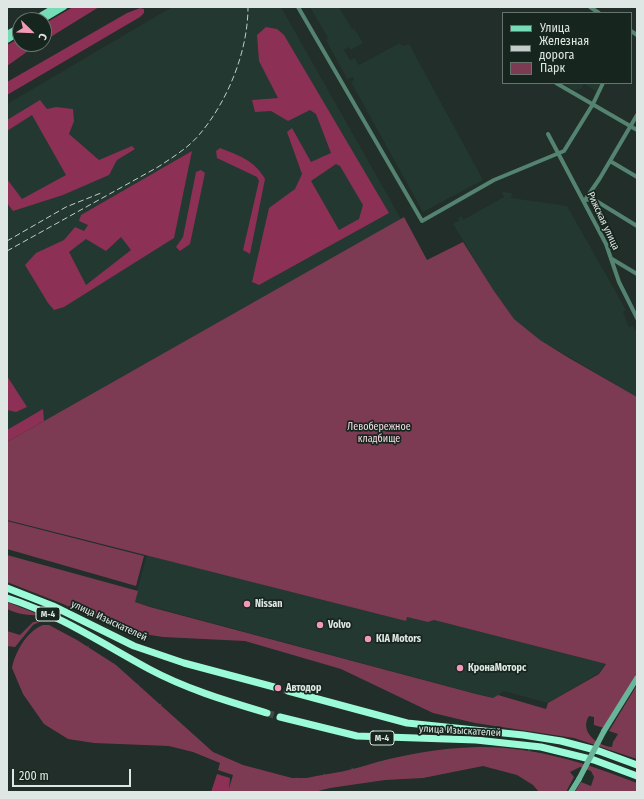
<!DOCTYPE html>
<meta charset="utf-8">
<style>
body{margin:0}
#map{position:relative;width:644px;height:799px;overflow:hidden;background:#212e29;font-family:"Fira Sans Condensed",sans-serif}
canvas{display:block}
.frame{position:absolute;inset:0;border:8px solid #dee7e3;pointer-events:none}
.legend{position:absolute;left:502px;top:12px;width:130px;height:72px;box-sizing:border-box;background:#17251f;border:1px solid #67736d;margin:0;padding:5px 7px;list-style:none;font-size:12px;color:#dee7e3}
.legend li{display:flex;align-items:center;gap:8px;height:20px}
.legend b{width:20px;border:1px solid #67736d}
.north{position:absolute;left:12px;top:12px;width:40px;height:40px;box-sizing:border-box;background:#17251f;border:1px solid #67736d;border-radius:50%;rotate:113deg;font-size:11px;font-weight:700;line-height:16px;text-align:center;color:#dee7e3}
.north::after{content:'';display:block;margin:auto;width:14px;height:18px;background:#f09ab6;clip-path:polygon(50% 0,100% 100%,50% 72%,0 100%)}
.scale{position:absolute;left:12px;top:769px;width:119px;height:18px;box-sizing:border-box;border:2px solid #dee7e3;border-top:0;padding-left:5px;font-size:12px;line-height:14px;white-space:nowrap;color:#dee7e3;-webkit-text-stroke:3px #17251f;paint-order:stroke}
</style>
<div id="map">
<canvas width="644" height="799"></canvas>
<div class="frame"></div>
<ul class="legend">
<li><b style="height:5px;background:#76dcb8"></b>Улица</li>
<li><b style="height:5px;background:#c3ccc8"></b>Железная дорога</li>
<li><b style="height:11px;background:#7d3b53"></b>Парк</li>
</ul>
<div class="north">С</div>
<div class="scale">200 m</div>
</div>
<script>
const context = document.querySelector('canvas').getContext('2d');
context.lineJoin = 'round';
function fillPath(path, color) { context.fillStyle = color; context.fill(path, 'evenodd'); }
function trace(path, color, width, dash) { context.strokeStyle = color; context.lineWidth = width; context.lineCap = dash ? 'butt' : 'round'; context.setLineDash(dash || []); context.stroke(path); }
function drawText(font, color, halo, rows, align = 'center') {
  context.font = font + ' "Fira Sans Condensed",sans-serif'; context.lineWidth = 3.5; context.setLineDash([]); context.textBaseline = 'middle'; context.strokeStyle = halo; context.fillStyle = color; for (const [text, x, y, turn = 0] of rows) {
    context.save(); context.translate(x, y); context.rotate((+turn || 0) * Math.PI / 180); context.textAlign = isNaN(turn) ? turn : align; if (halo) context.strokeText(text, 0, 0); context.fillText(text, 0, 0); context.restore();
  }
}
fillPath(new Path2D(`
 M172,7H281L401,219L7,442V104Z
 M310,7H339L352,29L354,28L363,43L351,50L349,47L344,50L350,60L355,58L359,65L400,43L402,46L409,44L483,180L423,212L351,82L354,80L353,77L347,79L326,40L328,38Z
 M562,83H600L596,91L584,84L581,89L574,90Z
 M502,192L512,193L511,198L567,206L626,310L623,312L629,327L633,326L635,330L637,329V397L540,340L514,319L494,291L453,224L460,220L458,218L461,216L463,220L504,197Z
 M147,555L406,621L407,617L428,622L434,620L605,664L599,673L548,703L503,691L496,699L134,602Z`), '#233830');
fillPath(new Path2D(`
 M404,217L427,260L463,242L494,291L514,319L540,340L569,358L637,397V673L604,728L594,725V717L589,716C579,731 597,746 612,747L613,742L618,734L609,731L637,685V759L574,738L475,723L433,713L341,669L245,641L163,637L138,633L94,618L63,604L7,582V555L138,591L135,602L150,607L476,694L493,698L498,695L546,709L548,703L599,674L606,664L434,620L428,622L407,617L406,621L7,520V442Z
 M7,521L144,556L136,586L7,549Z
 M7,602L40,615C29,616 17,614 7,609Z
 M41,621L33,625L15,647L7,646V631L20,635L33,622Z
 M43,625H49L77,640L116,665L213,752L243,765L292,778H307C325,774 345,772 364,766C399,755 440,748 478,747C533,746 586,763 637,783V791L575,792L581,782L591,786L594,777L591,771L580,767L570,772L574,777L566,792H539L533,785L517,775L483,766L423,778L385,780L330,788L314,792H228L233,775L218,770L220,763L193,752L169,746L94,743L68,739L44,724L23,694L12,668C15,652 27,631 43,625Z`), '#7d3b53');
fillPath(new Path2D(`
 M73,7H99L44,41V24Z
 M140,8L144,9V13L140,17L7,95V82L127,13Z
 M266,27L277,29L284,35L389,213L259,285L252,282L269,208L295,189L302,174L287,132L292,128L311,162L331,153L316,114L310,110L288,121L271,111L255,112L252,100L278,98L259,61L257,35ZM336,164L340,166L363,205L359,219L339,230L311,181Z
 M20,38V44H38L7,66V45Z
 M40,100L47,109L56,107L73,109L74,121L69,134L99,160L132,146L135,149L117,160L109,175L63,195L13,211L7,203V179L22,199L66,175L32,115L7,131V120Z
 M220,148C240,156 254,160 265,179L250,254L243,250L259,181L257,177L217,158L216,151Z
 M192,151L174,238L64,307L54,310L48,303L25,265L36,253L64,240L75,227L84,231L88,225L79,221L81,215ZM121,237L131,250L86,285L69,252L86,239L106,251Z
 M201,170L205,173L190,244L180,251L176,247L183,237L196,172Z
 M7,376L27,407L16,412L7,410Z
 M43,409L44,421L7,442V430Z
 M217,774L230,778L229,792H211Z`), '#8c3055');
trace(new Path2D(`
 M49,631L50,626
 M88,651V646
 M112,666L114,664
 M136,686L138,684
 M159,707L161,704
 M177,725L179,722
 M185,733L187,731
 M199,747L201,744
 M446,751L447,757
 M500,752L501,749
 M475,753L476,749
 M529,754V749
 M409,756L410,761
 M213,758L216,754
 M380,762L381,768
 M352,768L354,773
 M324,774L327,779
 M297,778L299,785`), '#644754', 1);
trace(new Path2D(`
 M274,687L288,691
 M267,713L280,717`), '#3d4a45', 7, [7, 3.5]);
trace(new Path2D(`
 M298,7L422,221L494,180L564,151L593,104L603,83
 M590,7L599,13
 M631,31L637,35
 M556,83L637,130
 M548,134L606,244L619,282L637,318
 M610,161L637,177
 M585,200L600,178L637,115
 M585,200L593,199L637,226
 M612,259L637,274`), '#548371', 4);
trace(new Path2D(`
 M604,731L637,678
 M571,792L579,779`), '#68b599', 5.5);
trace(new Path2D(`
 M33,20L55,7
 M42,20L64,7
 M7,34L20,27
 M7,40L20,32`), '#76dcb8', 6);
trace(new Path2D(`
 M7,588L53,606L134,646L184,663L274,687
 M7,598C58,614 103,644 149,669C186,689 227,701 267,713
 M288,691L407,723L523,735L561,741L599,751L637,765
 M280,717L357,736L476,740L541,747L594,760L637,776`), '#9bfad7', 7);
trace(new Path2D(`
 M7,241L66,207L101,193
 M7,251L158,167C173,157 188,148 199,135C228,101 248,51 248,7`), '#c3ccc8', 1, [6, 3]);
trace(new Path2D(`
 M579,779L604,731`), '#68b599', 5.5);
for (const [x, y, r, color] of [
 [247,604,4,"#f09ab6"],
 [320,625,4,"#f09ab6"],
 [368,639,4,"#f09ab6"],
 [460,668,4,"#f09ab6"],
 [278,688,4,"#f09ab6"]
]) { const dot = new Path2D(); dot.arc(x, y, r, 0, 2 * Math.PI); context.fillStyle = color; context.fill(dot); trace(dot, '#17251f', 1.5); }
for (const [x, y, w] of [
 [48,614,24],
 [382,738,24]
]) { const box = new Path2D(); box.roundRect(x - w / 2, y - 7, w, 14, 3); context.fillStyle = '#17251f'; context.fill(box); trace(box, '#dee7e3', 1); }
drawText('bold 9px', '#dee7e3', null, [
 ["М-4",48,614],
 ["М-4",382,738]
]);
drawText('10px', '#dee7e3', '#17251f', [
 ["Рижская улица",603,221,65],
 ["улица Изыскателей",109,621,25],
 ["улица Изыскателей",460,731,3]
]);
drawText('10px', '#f7dbe3', '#17251f', [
 ["Левобережное",379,427],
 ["кладбище",379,439]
]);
drawText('bold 10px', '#dee7e3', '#17251f', [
 ["Nissan",255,604],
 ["Volvo",328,625],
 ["KIA Motors",376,639],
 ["КронаМоторс",468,668],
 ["Автодор",286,688]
], 'left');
</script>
